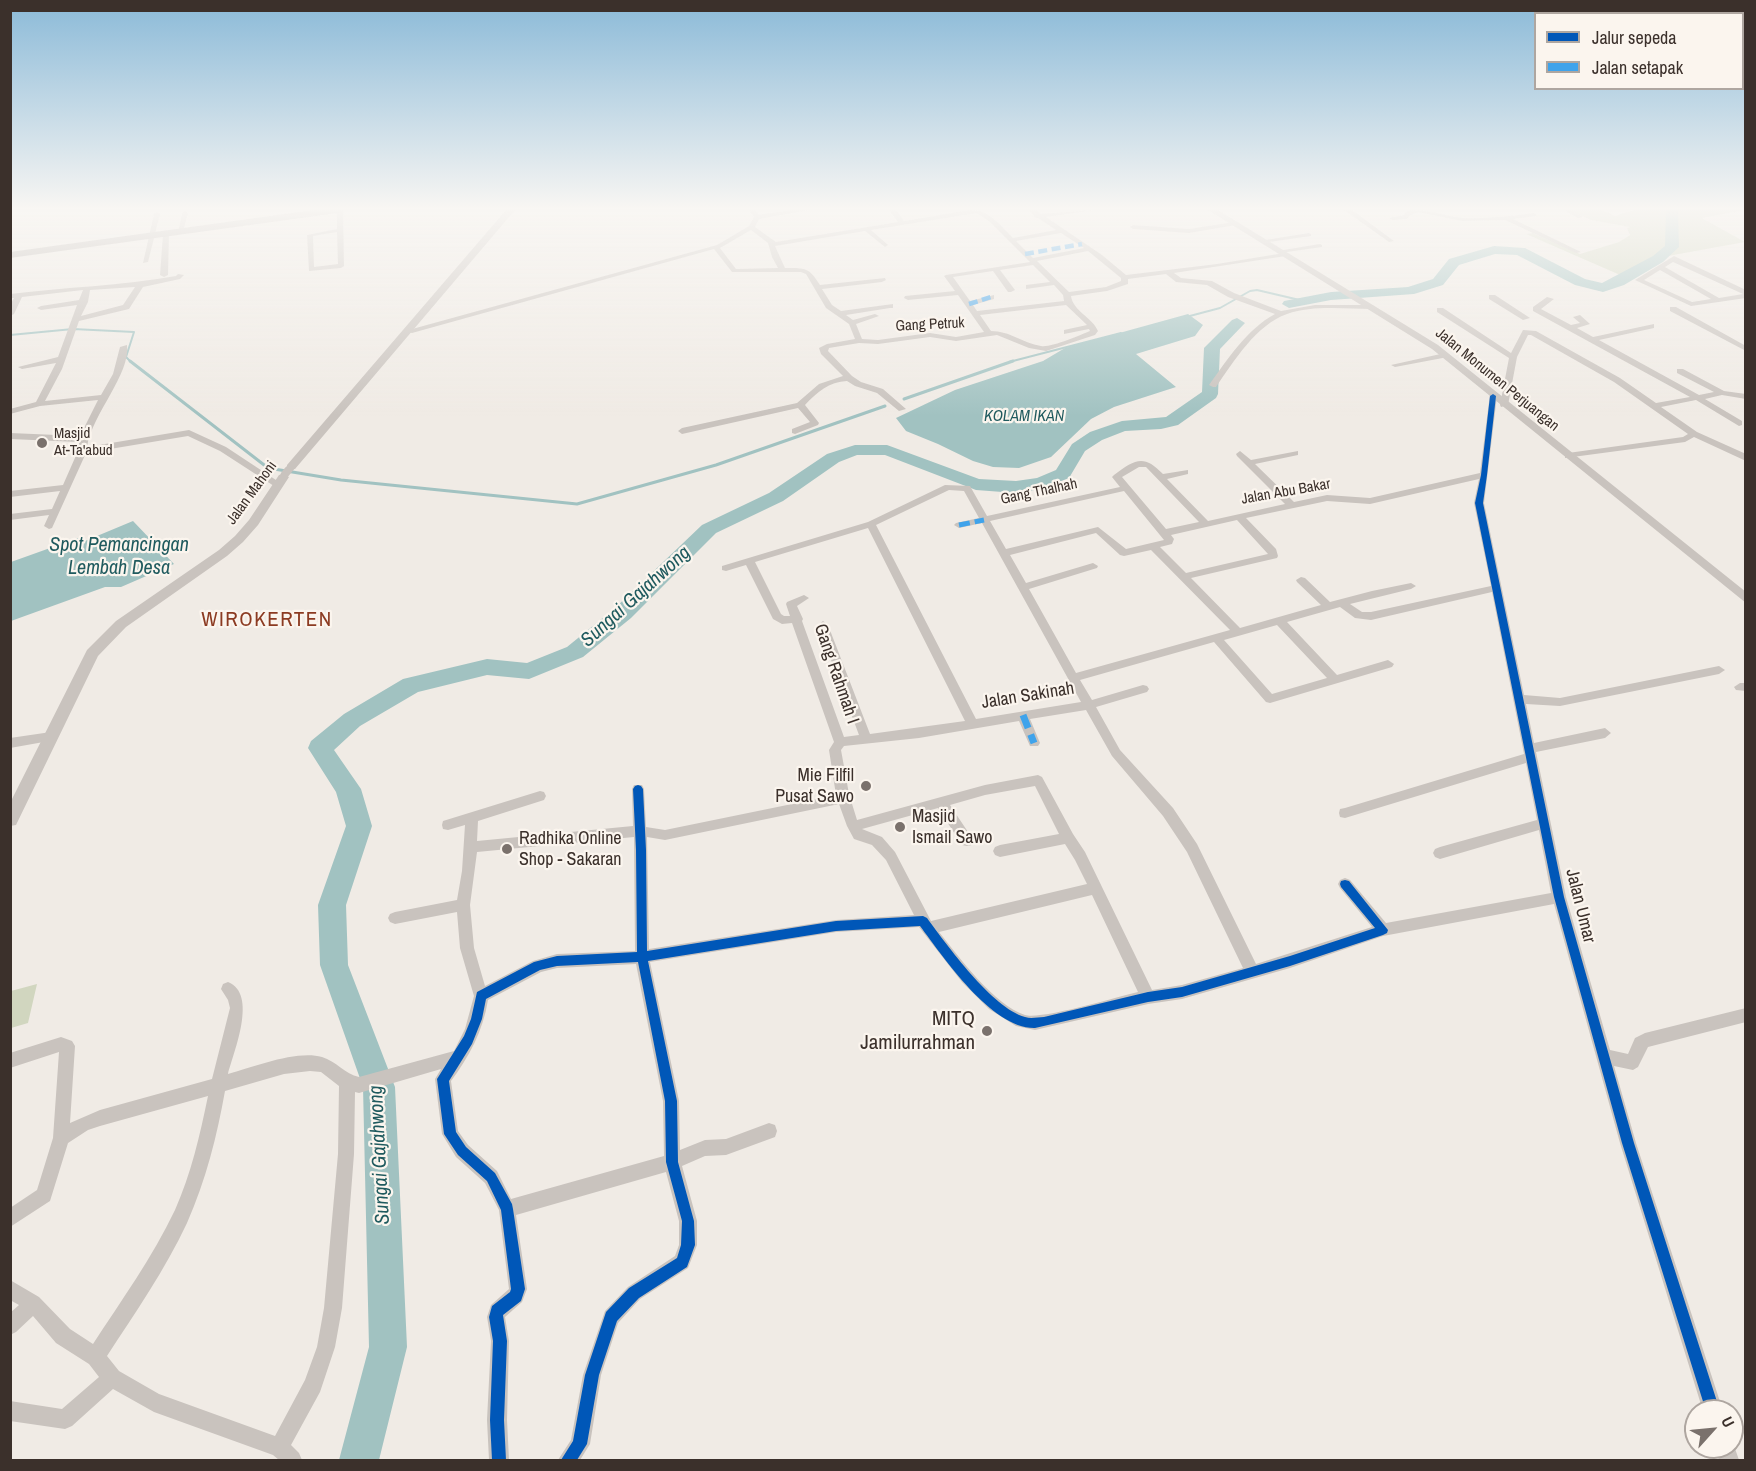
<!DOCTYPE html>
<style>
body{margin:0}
#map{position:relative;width:1756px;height:1471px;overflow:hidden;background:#f0ebe5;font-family:"Archivo Narrow",sans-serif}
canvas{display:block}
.frame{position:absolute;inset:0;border:12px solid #3b302b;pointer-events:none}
.legend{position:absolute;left:1534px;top:12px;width:210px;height:78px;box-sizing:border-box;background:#fbf5ee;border:2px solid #aea6a0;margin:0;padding:8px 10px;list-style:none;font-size:18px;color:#3b302b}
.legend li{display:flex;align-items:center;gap:12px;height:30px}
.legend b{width:30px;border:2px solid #aea6a0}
.north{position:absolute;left:1684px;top:1399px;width:60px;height:60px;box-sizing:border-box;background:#fbf5ee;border:2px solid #aea6a0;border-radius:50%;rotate:63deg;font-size:16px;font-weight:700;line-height:24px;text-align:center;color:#3b302b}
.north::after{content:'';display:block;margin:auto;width:21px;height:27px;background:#7a716c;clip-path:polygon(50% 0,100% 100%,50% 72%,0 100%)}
</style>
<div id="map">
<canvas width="1756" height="1471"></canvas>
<div class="frame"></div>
<ul class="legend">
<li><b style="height:8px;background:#0057b8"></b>Jalur sepeda</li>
<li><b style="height:8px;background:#3fa3eb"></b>Jalan setapak</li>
</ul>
<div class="north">U</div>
</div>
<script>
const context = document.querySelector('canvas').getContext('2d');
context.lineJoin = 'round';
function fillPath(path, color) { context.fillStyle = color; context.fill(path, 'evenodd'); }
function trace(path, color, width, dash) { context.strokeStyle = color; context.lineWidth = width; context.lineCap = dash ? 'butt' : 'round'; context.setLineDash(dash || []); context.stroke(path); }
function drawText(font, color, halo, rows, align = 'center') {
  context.font = font + ' "Archivo Narrow",sans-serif'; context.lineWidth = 4.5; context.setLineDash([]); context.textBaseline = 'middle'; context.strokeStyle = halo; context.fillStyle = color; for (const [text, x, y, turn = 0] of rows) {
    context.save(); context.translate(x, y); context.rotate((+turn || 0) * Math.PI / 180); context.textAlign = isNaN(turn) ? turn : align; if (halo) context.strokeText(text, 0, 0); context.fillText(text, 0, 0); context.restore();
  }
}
fillPath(new Path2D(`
 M1568,210H1602L1615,216L1633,210H1745L1702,218L1745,242L1657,258L1627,278L1526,234L1533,233L1580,254L1619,242L1630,235L1627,228L1630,227L1591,220Z
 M37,984L28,1023L11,1028V991Z`), '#d1d6bf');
fillPath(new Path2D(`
 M1188,314L1203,325L1195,336L1136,354L1176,387L1114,407L1091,419L1051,457L1019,468L993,467L973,461L938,444L906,431L896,418L955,390L1043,361L1065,348Z
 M133,521L174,564L121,587H105L11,621V562L78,538L81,542L85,541Z`), '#a1c2c1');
trace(new Path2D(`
 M1186,317L1220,308L1250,291L1257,290L1304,301
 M10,335L73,329L134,332L126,357L131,362
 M1009,362L1121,333`), '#a1c2c1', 2);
trace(new Path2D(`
 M130,361L268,468L341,480L577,504L716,465L885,406
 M904,399L1013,361`), '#a1c2c1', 3);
fillPath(new Path2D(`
 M1666,210H1678L1679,247L1663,262L1624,285L1603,292L1575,285L1517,255L1495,254L1459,265L1443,285L1414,294L1331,300L1289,308L1282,304L1284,301L1331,292L1408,287L1433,279L1449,259L1494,246L1525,248L1585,279L1602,283L1653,256L1665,246Z
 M1237,318L1245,323L1220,349L1218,394L1216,398L1178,425L1161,429L1125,431L1102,440L1085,451L1069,478L1041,489L1016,493L976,490L885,455H857L839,462L783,501L716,533L631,618L583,657L529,679L487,675L418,692L360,726L334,750L361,789L372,826L346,905L348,965L395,1087L407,1347L379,1460H339L369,1347L363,1087L320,965L318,905L346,826L336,792L308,748L311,741L344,714L403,679L487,659L527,663L567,647L615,608L702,525L769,493L827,454L855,445H887L979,479L1016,481L1037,478L1056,470L1072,444L1090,432L1122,421L1166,417L1202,392L1204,348L1232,320Z`), '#a1c2c1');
fillPath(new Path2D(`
 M337,210H343L344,266L341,268L309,271L307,235L337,229ZM337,232L338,264L314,267L313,236Z
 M749,210H755L759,215L790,210H808L759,219L755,227L776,242L898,222L889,210H896L904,221L970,210C990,210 1000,225 1013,238L1056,230L1038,218L1034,217V215L1028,210H1036L1041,214L1094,210L1046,217L1102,255L1126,275L1217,264L1284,253L1287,255L1286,256L1174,273L1181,278L1212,281L1234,293L1281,311L1315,305H1371L1375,307L1371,309C1344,309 1313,305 1287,314C1256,325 1234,361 1216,387H1213L1209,385C1227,360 1247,329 1275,314L1228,297L1207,285L1176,282L1166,274L1128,279V284L1107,291L1071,296C1073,311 1092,317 1098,331L1095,335L1046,351L1029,348L997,335L956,341L930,337L878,344L859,343L829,348L828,351L852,376L861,382L883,389L906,409L899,411L877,393L855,386L847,381C829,382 817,392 805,405L819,423L818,425L795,434L792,433V429L810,422L798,408L682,434L678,431L682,428L797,403L819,384L843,376L821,354L819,348L827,344L855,339L849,324L826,308L806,274L801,272H732L714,249L412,333L405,331L717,245L749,226L754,217ZM977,213L990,222L1030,262L946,275L944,276L955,291L905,296L904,298L908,300L958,295L984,332L956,337L930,333L878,340L862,339L856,324L879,316L875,314L853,320L846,315L890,308H893V304L841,311L832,305L822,289L882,282L886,280L885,278L820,285C809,267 805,268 785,268L775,246L865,231L885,247L888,245L887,244L871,230ZM751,230L768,243L772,257L778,268L736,269L720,248ZM1061,233L1084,248L1033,258L1016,241ZM1088,251L1121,278V281L1106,287L1069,292L1037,261ZM1033,265L1050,282L1026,285V289L1054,285L1063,295L1064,301L977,311L973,305L994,299V295L970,301L953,277L993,271L1008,292H1011L1015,290L1000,270ZM1066,305L1087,325L1064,330V334L1089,329L1090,331C1080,335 1051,348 1041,346C1023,343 1010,331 991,331L980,315Z
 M1344,210H1352L1394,241L1389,242Z
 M1411,210C1429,210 1445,216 1463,218C1487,219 1510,216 1534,213L1536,214V216L1513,219L1581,252L1576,253L1505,220L1462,221L1418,212L1410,215L1407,219L1392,220L1389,218L1404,215L1405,213Z
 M1563,210H1572L1583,217L1578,218Z
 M185,211L188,213L183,232L178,233L182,213Z
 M157,212L160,214L148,262L143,263L154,214Z
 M1234,222L1237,224L1236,225L1189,233L1133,229L1130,227L1133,225L1189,229Z
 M166,232L169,234L168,275L164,277L160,275L163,234Z
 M1309,233L1311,234V236L1262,243L1259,241Z
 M1320,244L1322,245V247L1280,253L1277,251Z
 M1674,256L1746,290V298L1691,306L1635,280ZM1673,262L1743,294L1719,298L1665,267ZM1660,270L1711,299L1692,302L1644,280Z
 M178,274L184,275L180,279L143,287L129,309L79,321L62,369L45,401L101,395L113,374L120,347L127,345C131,374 92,414 87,447L189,430L226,447L282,484L280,486H274L220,451L188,436L86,453L52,528L49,529L44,526L49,515L10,520V514L52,509L60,491L10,497V491L63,485L78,451L79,442L10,439V433L80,436L98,400L40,406L10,414V409L36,402L56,363L22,369L18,367L58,357L77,305L41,310L37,308L41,306L79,300L83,290L22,297L14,314L10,316V305L14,298H10V294C65,287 121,286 176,276ZM135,287L123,305L81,316L88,302L90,290Z
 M1489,295H1495L1530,318L1523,320L1489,299Z
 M1547,297L1554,299L1541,309L1571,325L1580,323L1573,317L1580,315L1590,324L1577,328L1593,337L1654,324V328L1599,340L1699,395L1714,392L1677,373V369H1683L1724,391L1746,394V399L1722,395L1705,399L1742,421V425L1739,426L1696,400L1661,407L1697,432L1746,454V461L1694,437L1685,442L1565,458V454L1568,453L1683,437L1688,434L1614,382L1531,335H1528L1517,357L1508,405L1501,407L1500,405L1509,358L1437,312V308H1443L1511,353L1523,330L1536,331L1620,378L1656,403L1690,397L1533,311V307Z
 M1670,307H1676L1746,346V351L1670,311Z
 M1445,353L1449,355L1448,357L1395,367L1391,365Z
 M1490,394L1497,396L1484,503L1524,695L1560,698L1719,666L1725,670L1719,674L1560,706L1526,704L1534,743L1605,728L1611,733L1605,738L1536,752L1566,897L1610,1050L1628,1054L1635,1038L1645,1033L1746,1008V1022L1648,1047L1638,1067L1633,1070L1614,1066L1636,1143L1723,1411H1703L1620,1143L1554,904L1383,936L1290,968L1182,999L1148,1004L1035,1030L1016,1026L989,1009L962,982L919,927L836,932L650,962L679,1101L680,1150L705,1140L726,1139L769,1123L775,1125L777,1131L775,1137L726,1155L705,1156L682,1166L697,1221V1245L688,1268L640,1299L618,1323L601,1375L590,1444L580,1460H558L571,1440L583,1375L605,1311L628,1287L675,1256L679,1245V1221L666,1172L516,1215L527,1289L522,1302L505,1317L509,1341L507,1420L509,1460H489L487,1420L491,1341L487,1317L491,1305L509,1289L499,1210L485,1183L456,1157L442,1134L435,1079L441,1069L359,1093L355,1092L354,1154L342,1308L335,1347L320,1392L291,1445L299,1453L302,1460H279L273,1455L154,1412L113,1389L72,1426L65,1429L10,1421V1401L62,1409L99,1377L89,1364L56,1343L33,1316L16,1332L10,1335V1313L19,1305L10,1300V1280L39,1297L70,1329L93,1344C121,1301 152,1258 175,1210C191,1174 200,1135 208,1096L100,1126L88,1130L68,1143L50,1201L10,1227V1208L37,1190L53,1138L59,1052L10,1068V1053L61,1037L72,1041L75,1046L70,1123L100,1110L212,1079L230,1008L228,1000L221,989L223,984L228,982C258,994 234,1051 228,1074C254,1067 296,1050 322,1057C336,1061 345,1074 359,1077L454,1051L465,1029L474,996L460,948L457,912L395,924L390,922L388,918L390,914L395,912L457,900L462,871L465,825L448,830L443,829L442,825L443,821L540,791L544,792L546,796L544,800L478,821L477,841L633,826L632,789L634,785H642L644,789L646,827L665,830L836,795L829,750L834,742L792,623L782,624L773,619L746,565L726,571L722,570V566L868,522L945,485L970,486L987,516L1120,487L1112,477L1114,475C1135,459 1144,454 1163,474L1188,470V474L1167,479L1208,521L1285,504L1237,456L1236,454L1240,451L1251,460L1298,451V455L1255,464L1294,502L1327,495L1370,498L1480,473ZM1139,467H1146L1199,522L1166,529L1122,477ZM1479,479L1474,503L1491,586L1371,612H1362L1350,604L1411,589L1416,586L1411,583L1372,591L1330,602L1305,578L1301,577L1296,580L1297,582L1321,605L1240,628L1191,578L1277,558L1278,556L1276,549L1246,518L1327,501L1370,504ZM949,490L964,491L979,518L956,523L954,525L959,528L982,523L1081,702L976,719L876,525ZM1124,491L1164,540L1126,549L1098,527L1006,549L990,521ZM1237,520L1268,554L1186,573L1160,547L1172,544L1174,539L1171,535ZM868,528L965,721L870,734L828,625L823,621L818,625L859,735L844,737L802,621L803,619L797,606L809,598L804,595L787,602L786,604L790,616H784L781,614L755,562ZM1096,533L1120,555L1124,556L1151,550L1230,630L1076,673L1029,589L1097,568L1098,566L1093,563L1026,583L1010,555ZM1492,592L1524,754L1345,808L1340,809L1339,813L1340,817L1345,818L1526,763L1537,820L1440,847L1435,849L1433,853L1435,857L1440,859L1539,830L1551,893L1386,923L1350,880L1345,878L1340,880L1338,884L1340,888L1372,927L1256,964L1197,844L1173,808L1120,750L1096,707L1147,692L1149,689L1147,686L1143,685L1092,700L1080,680L1214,642L1266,702L1270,703L1392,667L1394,664L1388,660L1337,675L1287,622L1340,607L1355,618L1371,620ZM1277,625L1327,678L1272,694L1224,640ZM1086,710L1112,756L1163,816L1187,852L1243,968L1182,985L1152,990L1085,852L1073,834L1042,777L1038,775L985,785L857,820L849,794L841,750L844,746L919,738L1019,721L1030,746H1038L1040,743L1030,719ZM1035,786L1059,834L1000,845L995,847L993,851L995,855L1000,857L1065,844L1075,860L1087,884L931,921L895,852L882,837L862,829L938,808L962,845L967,846L972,845L974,841L950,805L985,795ZM839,804L847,826L854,839L872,845L886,860L914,915L836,920L649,949L647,837L665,840ZM634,837L635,951L557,954L533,961L485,986L474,948L470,905L477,852ZM1092,895L1138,992C1117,997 1041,1020 1025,1015C995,1006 958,956 939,932ZM636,964L663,1101L664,1156L511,1199L497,1171L468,1145L458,1131L451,1081C469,1057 483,1031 488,1000L541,972L557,968ZM310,1071L321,1072L339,1086L338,1154L324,1308L317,1347L305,1380L275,1436L159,1394L119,1371L107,1356C135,1313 165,1270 187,1223C206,1180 217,1136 225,1091L284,1074Z
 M291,464L296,467L286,479H280C278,475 286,465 291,464Z
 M1740,683H1746V691L1736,690L1734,687Z
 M51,732L55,734L57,737L55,740L10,748V738Z
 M1732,1440L1739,1460H1719L1715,1447H1732Z`), '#c9c3be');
fillPath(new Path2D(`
 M506,210H515L295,469H287V465Z
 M1208,210H1218L1438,345L1746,592V603L1432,349Z
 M283,474L289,477L258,525L243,542L227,556L126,627L98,656L16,825L10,826V803L87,650L116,621L219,550L235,536L249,520L279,475Z`), '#c9c3be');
fillPath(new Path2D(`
 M313,210H343L338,213L10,258V252Z`), '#b8b1ad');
trace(new Path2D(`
 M1025,254L1082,244
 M969,304L991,297`), '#3fa3eb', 4.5, [9, 4.5]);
trace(new Path2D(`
 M959,525L984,520`), '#3fa3eb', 5, [11, 5]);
trace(new Path2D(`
 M1023,715L1034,743`), '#3fa3eb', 7, [14, 7]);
fillPath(new Path2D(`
 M1493,394L1496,396L1487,475L1483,503L1564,897L1634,1143L1720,1411H1706L1622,1143L1554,897L1475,503L1481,475L1490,396Z
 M638,785L641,786L643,789L646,850L647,951L836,921L923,916L927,918C947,945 992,1008 1025,1017C1031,1019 1038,1017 1044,1017L1148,992L1182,987L1290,956L1375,928L1341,887L1340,884L1341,881L1345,880L1349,881L1388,930L1387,933L1383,935L1290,966L1182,997L1148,1002L1035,1028C992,1029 944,958 920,926L836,931L648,961L677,1101L678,1162L694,1221L695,1245L687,1267L639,1298L617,1321L599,1375L587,1444L577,1460H561L573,1441L585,1375L606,1312L629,1288L677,1258L681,1245L682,1221L666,1162L665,1101L638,962L557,966L540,970L486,999L482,1019L472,1044L449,1081L456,1132L466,1147L495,1173L512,1204L513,1209L525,1289L521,1301L503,1315L507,1341L504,1420L506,1460H492L490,1420L493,1341L489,1317L492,1306L510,1292L511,1289L501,1210L487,1181L458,1155L444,1134L437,1079L464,1036L471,1019L477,992L534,962L557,956L637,952L636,850L633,789L635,786Z`), '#0057b8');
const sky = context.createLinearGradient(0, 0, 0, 416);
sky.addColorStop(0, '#8bbad8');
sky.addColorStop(0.5, '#f8f6f3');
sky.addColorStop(1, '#f8f6f300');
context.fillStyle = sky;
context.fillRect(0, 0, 1756, 416);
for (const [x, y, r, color] of [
 [42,443,6,"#7a716c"],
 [866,786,6,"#7a716c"],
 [900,827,6,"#7a716c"],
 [507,849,6,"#7a716c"],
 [987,1031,6,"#7a716c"]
]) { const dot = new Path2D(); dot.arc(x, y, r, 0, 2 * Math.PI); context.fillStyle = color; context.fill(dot); trace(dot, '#fbf5ee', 2); }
drawText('15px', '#3b302b', '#fbf5ee', [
 ["Gang Petruk",930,325,-3],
 ["Jalan Monumen Perjuangan",1497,380,39],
 ["Gang Thalhah",1039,492,-12],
 ["Jalan Abu Bakar",1286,492,-10],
 ["Jalan Mahoni",252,493,-54]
]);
drawText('15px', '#3b302b', '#fbf5ee', [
 ["Masjid",54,434],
 ["At-Ta'abud",54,451]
], 'left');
drawText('italic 16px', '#1f5a5e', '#fbf5ee', [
 ["KOLAM IKAN",1024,417]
]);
drawText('18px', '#3b302b', '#fbf5ee', [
 ["Gang Rahmah I",836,674,71],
 ["Jalan Sakinah",1028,696,-9],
 ["Jalan Umar",1580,906,76]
]);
drawText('18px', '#3b302b', '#fbf5ee', [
 ["Mie Filfil",854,776,"right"],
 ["Pusat Sawo",854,797,"right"],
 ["Masjid",912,817],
 ["Ismail Sawo",912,838],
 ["Radhika Online",519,839],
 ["Shop - Sakaran",519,860]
], 'left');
drawText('italic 20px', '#1f5a5e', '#fbf5ee', [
 ["Spot Pemancingan",119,546],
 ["Lembah Desa",119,569],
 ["Sungai Gajahwong",636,597,-42],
 ["Sungai Gajahwong",380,1155,-93]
]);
context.letterSpacing = '1.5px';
drawText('21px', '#8c3b22', '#fbf5ee', [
 ["WIROKERTEN",267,620]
]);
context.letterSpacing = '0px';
drawText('21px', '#3b302b', '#fbf5ee', [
 ["MITQ",975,1019],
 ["Jamilurrahman",975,1043]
], 'right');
</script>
